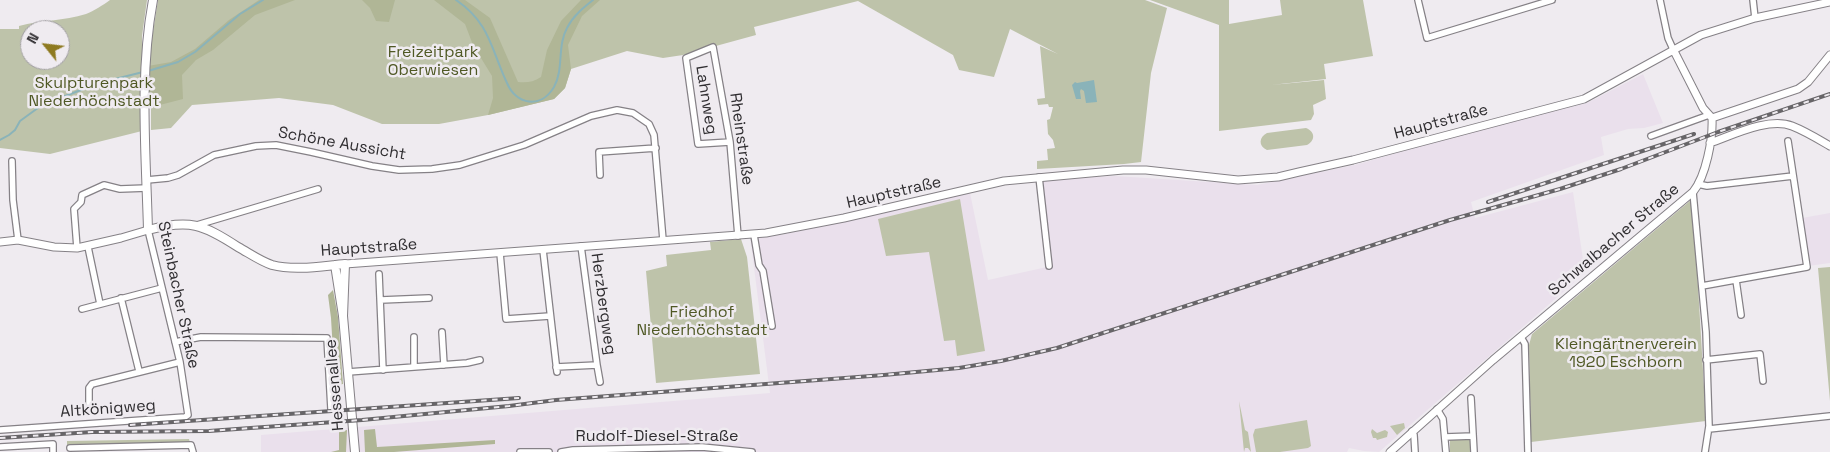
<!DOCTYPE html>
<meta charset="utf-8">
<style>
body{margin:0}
#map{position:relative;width:1830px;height:452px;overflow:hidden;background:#efebf0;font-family:"Space Grotesk",sans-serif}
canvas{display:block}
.north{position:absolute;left:20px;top:20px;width:50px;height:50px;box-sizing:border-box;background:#efebf0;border:1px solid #a29fa3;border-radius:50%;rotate:299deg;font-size:14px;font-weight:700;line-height:20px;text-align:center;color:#2f2d30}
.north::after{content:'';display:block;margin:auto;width:18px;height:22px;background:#8e7a20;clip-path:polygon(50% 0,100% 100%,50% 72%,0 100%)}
</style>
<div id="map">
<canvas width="1830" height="452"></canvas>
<div class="north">N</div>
</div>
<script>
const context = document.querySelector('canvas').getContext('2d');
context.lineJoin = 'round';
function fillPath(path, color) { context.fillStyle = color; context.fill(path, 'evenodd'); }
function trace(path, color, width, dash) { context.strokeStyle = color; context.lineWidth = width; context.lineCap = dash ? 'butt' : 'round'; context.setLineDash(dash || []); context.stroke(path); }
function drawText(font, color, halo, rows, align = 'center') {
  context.font = font + ' "Space Grotesk",sans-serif'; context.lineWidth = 5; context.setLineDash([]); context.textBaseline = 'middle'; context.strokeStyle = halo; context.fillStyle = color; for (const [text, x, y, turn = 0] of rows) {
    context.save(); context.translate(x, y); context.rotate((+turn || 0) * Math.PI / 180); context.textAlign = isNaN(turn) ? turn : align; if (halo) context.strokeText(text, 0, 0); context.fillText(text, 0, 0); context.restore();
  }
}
fillPath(new Path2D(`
 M1643,74L1663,123L1644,128L1628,129L1601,137L1604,155L1471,202L1475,218L1573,192L1585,273L1379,452L1364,451L1349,448L1347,452H261V435L770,393L750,236L780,232L781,235L970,193L988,280L1047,267L1037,180L1115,176L1257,185L1355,165L1449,138L1587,103Z
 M1830,213V263L1808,266L1802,218Z`), '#eae0ec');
fillPath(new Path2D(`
 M110,0H147L142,36V131L50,154L0,148V29H19V26C41,20 64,21 86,14C94,11 103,5 110,0ZM30,30H60V60H30Z
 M158,0H1145L1167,8L1151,73L1141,162L1124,164L1037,169V161L1048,160L1047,149L1055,148L1053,140L1048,134L1047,120L1050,119L1053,107H1049L1048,104L1038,105L1037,99L1045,98L1040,46L1058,54L1010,29L994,77L959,70L953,55L858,1L754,27L756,35L683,55L663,58L627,51L571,69L565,88L554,99L488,115L439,124H382L333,105L279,98L192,105L171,128L151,130V90L149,57Z
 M1150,0H1229V24L1282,15L1280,0H1363L1373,56L1324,64L1326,79L1271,85L1324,80L1326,99L1313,105L1314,114L1311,120L1219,131V25Z
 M1306,128C1316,132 1315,141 1307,145L1267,150C1258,146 1259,137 1267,133Z
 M960,199L985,351L957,356L955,340L944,341L929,252L886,256L878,219Z
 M1691,200L1693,202L1706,421L1531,442L1529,345L1532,334Z
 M741,239L747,257L760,374L656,383L646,271L667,266L666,255L711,250L710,242Z
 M1830,267V401L1818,268Z
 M1239,401L1245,430L1248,432L1251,452L1248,448H1245L1244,452Z
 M1307,420L1311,446L1308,448L1280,452H1256L1253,435L1255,429Z
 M1404,423L1405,428L1397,435L1390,426Z
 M1372,429L1377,433L1385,430L1388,432L1387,437L1377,440L1376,438H1373L1371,432Z
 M1473,438V452H1450V439Z
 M189,439L190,443L67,446V441Z`), '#bec3aa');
fillPath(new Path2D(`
 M259,0H295L255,15L213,50L196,60L182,75L183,99L148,108V66L171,62L195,49L229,20Z
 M362,0H395L389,22L376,21L370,8Z
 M434,0H465L490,18L518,82C527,83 533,82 541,77L547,50L561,21L581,0H600L582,16L568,45L571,69L565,88L554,99L488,115L493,98L492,76L473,45L465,24Z
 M333,290L338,317L343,384L335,385L331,318L328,295Z
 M375,429L377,447L495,440V444L394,452H365L364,430Z
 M347,430L346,452H331L339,450V431Z`), '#b0b696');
fillPath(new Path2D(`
 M1094,80L1097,102L1086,103L1084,91L1081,89L1080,91L1081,99H1076L1072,85L1075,82L1077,83Z`), '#8ab3b9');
trace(new Path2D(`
 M456,0C490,23 491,49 507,83C516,105 541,109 554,87C564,69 557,46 567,28C573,16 583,8 593,0
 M148,71L178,62L195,52L240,14L263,0
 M0,140L9,135L15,130L20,121L42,105L99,83L143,72`), '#8ab3b9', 2);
const minor = new Path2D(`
 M1418,0L1427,38L1552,0
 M1660,0L1668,38L1673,49
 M1753,0L1755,18
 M1651,136L1709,115
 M730,142L698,144L686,58L713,47L730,142L738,236
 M12,161L13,200L18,240
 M600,175L599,152L656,148
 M1039,177L1049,266
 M147,180L168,178L178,175L214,155L256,146L276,145L311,152L372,166L399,170L432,169L460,165L524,145L591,116L617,110L633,113L649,124L654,135L663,240
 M1698,184L1707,186L1793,176
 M1693,192L1706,332L1709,426L1705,452
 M197,225L318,189
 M754,235L759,265L763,271L772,326
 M88,247L100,304
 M77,248L74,209L81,202L82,195L104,185L120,189L147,188
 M543,250L557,372
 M500,253L506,319L550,316
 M379,274L383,370
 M1736,280L1741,315
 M1702,286L1807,267L1788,141
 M121,298L139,371
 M381,300L429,298
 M82,309L162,288
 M442,332L444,365
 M414,337V367
 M1521,337L1525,344L1528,452
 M175,342L201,337L327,338L331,409
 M1706,360L1760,354L1763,381
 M597,365L600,382
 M556,367L597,365L581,246
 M348,372L467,363L480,360
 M1471,398L1474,452
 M1437,409L1443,419L1446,452
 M89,411V388L92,384L180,362
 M1709,429L1830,416
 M0,430L185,417L188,415L180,362L148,230
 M1412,431L1414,435L1415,452
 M1445,437L1473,436
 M0,447L53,444V452
 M70,448L191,445L193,452
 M520,452H549
 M561,452L573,450L702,447L752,452`);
const tertiary = new Path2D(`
 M1673,49L1703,108L1712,118
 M1712,118L1798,89L1808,82L1830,55
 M1710,143C1733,135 1769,117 1792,126C1805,131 1818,139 1830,146
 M0,242L18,240L54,247L77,248L121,238L148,230
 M345,264L766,233L844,218L1004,181L1123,170H1146L1238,180L1278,177L1299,172L1353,160L1584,99L1701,35L1755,18L1830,2
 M1390,452L1493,360L1693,192C1706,176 1713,139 1712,118`);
const secondary = new Path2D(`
 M153,0C139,75 146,154 148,230C189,219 203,224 238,247C249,253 260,261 272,265C295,271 322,266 345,264L343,316
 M335,265L343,316L355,452`);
trace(minor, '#858186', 8);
trace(tertiary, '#858186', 9);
trace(secondary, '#858186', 10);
trace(minor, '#fff', 5.5);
trace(tertiary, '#fff', 7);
trace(secondary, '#fff', 8);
const rail = new Path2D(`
 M1488,202L1694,134
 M130,425L519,398
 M0,438L92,432L209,431L362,420L509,406L556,400L884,375L959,368L1001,361L1057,348L1450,220L1560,189L1621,169L1718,132L1830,94`);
trace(rail, '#676568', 4);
trace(rail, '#efebf0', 2, [5.5]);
drawText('16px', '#4f5824', '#efebf0', [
 ["Freizeitpark",433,53],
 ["Oberwiesen",433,71],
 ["Skulpturenpark",94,84],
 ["Niederhöchstadt",94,102],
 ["Friedhof",702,313],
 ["Niederhöchstadt",702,331],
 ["Kleingärtnerverein",1626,345],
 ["1920 Eschborn",1626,363]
]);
drawText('16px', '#2f2d30', '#efebf0', [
 ["Lahnweg",706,100,81],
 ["Hauptstraße",1441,122,-15],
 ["Rheinstraße",741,139,82],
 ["Schöne Aussicht",342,144,10],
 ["Hauptstraße",894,193,-13],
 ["Schwalbacher Straße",1614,240,-40],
 ["Hauptstraße",369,248,-4],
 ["Steinbacher Straße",178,295,78],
 ["Herzbergweg",603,304,82],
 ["Hessenallee",335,385,-95],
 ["Altkönigweg",108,409,-4],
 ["Rudolf-Diesel-Straße",657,437]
]);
</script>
